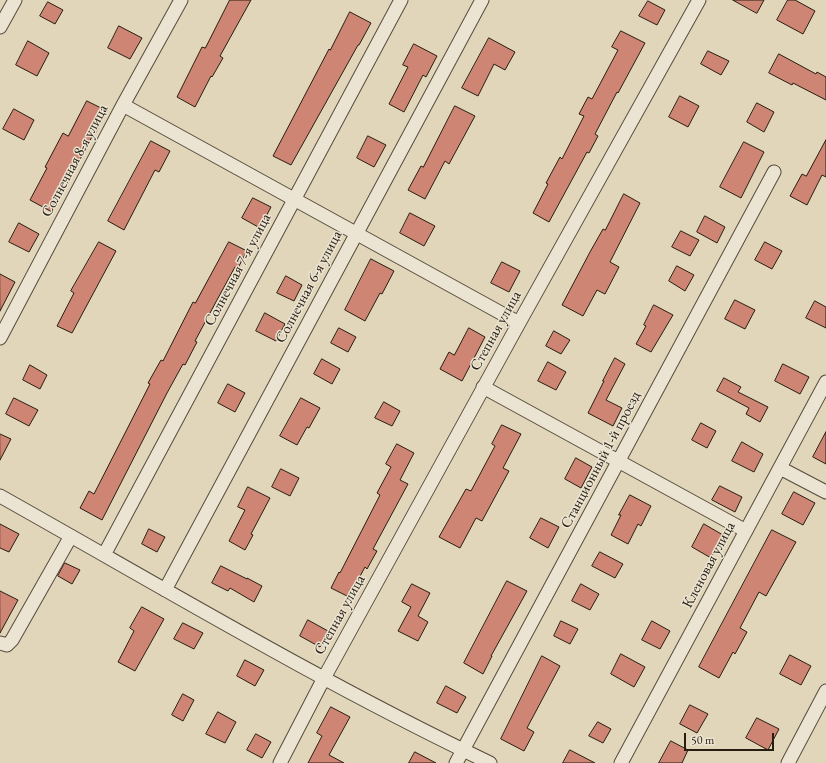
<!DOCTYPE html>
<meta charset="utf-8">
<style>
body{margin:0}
#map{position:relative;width:826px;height:763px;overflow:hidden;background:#e1d6ba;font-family:"EB Garamond",serif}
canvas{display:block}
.scale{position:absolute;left:684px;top:733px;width:90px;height:18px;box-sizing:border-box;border:2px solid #271d11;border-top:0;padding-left:5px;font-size:12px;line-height:14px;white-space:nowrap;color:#271d11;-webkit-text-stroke:3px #ece4d2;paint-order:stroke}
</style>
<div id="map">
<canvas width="826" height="763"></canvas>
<div class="scale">50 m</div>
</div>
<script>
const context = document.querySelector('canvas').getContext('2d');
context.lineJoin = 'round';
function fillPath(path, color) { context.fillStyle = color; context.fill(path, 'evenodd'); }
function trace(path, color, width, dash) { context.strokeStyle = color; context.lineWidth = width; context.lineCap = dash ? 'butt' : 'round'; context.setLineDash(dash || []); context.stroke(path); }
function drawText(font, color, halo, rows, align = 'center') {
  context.font = font + ' "EB Garamond",serif'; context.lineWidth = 3; context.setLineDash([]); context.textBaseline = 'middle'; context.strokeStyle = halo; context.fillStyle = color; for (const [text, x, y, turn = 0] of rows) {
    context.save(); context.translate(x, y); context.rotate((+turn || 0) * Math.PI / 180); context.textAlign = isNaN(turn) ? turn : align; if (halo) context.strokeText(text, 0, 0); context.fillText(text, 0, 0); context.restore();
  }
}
const building = new Path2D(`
 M230,0H251L220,56L223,58L212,77L211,76L195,107L177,97L202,47L205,48Z
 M733,0H764L757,13Z
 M788,0H795L815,11L803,34L777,20Z
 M648,1L665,10L657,25L639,16Z
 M48,2L63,10L55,24L40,16Z
 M350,12L371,23L359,45H358L291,165L273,156L329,49L330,50Z
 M119,26L142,38L130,59L108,48Z
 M621,31L645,43L618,93L617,92L595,134L598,136L589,153L587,152L549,222L533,213L548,184L546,183L560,157L562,159L584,116L579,114L588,97L592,99L618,50L612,47Z
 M489,38L515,52L505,70L494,64L478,96L462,88Z
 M28,41L49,53L37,76L16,65Z
 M414,44L437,56L426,77L423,75L404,112L389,104L408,67L403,65Z
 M708,51L729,61L721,75L701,64Z
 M779,54L816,74L817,72L826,77V100L793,83L792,85L769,73Z
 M680,96L699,106L688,127L669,117Z
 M87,101L107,111L95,134L94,133L52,212L30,200L47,168L45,167L63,133L68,136Z
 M757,103L774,112L764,132L747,122Z
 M455,106L475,116L449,164L445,161L425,199L408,190L421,166L423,167Z
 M14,109L34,120L24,140L3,129Z
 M368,136L386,145L374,167L357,158Z
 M826,140V177L822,175L807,205L790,196L802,174L806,176Z
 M151,141L170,151L159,172L155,170L124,230L108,221Z
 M744,142L764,152L741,198L720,187Z
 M624,194L640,203L610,262L619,267L605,294L597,290L583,316L562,305L590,252L603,229L605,230Z
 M253,198L271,207L260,228L242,218Z
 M410,213L435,226L424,246L400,233Z
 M705,216L725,227L717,243L697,232Z
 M19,223L39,234L29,252L9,242Z
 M681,231L699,240L690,256L672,247Z
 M99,242L116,251L72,333L57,326L74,293L71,291Z
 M229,242L247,251L238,268L235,267L217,300L195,341L197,342L185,365L183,364L167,393L102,520L80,508L89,491L94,494L150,384L148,383L161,360L163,361L193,302L195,303Z
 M765,242L782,251L772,269L755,260Z
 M371,259L394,271L382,294L380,293L365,321L345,310Z
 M502,262L520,271L509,292L491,283Z
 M677,266L694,275L685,291L669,281Z
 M0,274L15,282L0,311Z
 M286,276L302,285L294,301L277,293Z
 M735,300L755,310L745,329L725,319Z
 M815,301L826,307V328L806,318Z
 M654,305L673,315L651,352L636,344L646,326L644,325Z
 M265,313L285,324L276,341L256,331Z
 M339,328L356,337L348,352L331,343Z
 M469,328L485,337L462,381L440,369L449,352L454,355Z
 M554,331L570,340L561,354L546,346Z
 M615,358L625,364L606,400L622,408L613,426L588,413L604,381H603Z
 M322,359L340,369L332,384L314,374Z
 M548,362L566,372L556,390L538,381Z
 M783,364L809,377L800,394L775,381Z
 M30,365L47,375L40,389L23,380Z
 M724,378L741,387L738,392L768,407L760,422L746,414L749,408L717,391Z
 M228,384L245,393L235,412L218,403Z
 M14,398L38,410L29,426L6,414Z
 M301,398L320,408L309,428L307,427L297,445L280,436Z
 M384,402L400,411L392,426L375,418Z
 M701,423L716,431L707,448L692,440Z
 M502,425L521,434L503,468L509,471L482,521L476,518L460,548L439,537L466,489L471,491L495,446L492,444Z
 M826,432V464L813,457Z
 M0,434L11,439L0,460Z
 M742,442L763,454L754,472L732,461Z
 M397,444L414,453L400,480L408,484L373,549L377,551L367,569L365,567L349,597L331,588L339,572L340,573L380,495L377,493L391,467L386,464Z
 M576,458L592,467L581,488L565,479Z
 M281,469L299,478L290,496L272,487Z
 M720,486L742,497L735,512L712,500Z
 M248,487L270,498L251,534L253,535L245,550L229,541L245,510L238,507Z
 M794,492L815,503L803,525L782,514Z
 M630,495L651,506L641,526L638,524L628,544L611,535L621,515H619Z
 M541,518L559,527L548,548L530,538Z
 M0,524L19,534L9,552L0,548Z
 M704,524L723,535L711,558L692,547Z
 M149,529L165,537L157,552L142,544Z
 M772,530L796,542L766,596L759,592L740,628L747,632L735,654L733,652L719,678L699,667Z
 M600,552L623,564L615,578L592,566Z
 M65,563L80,570L72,584L58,576Z
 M221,566L247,579V578L262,586L254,602L230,588L228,591L212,583Z
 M507,581L527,591L491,656H492L483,674L464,663Z
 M412,584L430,593L418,616L428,622L418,641L398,631L411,607L402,602Z
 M581,584L599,594L590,610L572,601Z
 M0,591L18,600L0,633Z
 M142,607L164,619L135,671L118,662L134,631L130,628Z
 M308,620L328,631L320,647L300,636Z
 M561,621L578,629L570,644L554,636Z
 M652,621L670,631L660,649L642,640Z
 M183,623L203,633L194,649L174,639Z
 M621,654L645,667L634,687L611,674Z
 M790,655L811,666L801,685L780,674Z
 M542,656L560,666L527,728L534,732L524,751L501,739Z
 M245,660L264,670L255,686L237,676Z
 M446,686L466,697L457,713L437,703Z
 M183,694L194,700L183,721L172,715Z
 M690,705L708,714L697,733L680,724Z
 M331,707L350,717L329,755L344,763H308L322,736L317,733Z
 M218,712L236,722L225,743L206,734Z
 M757,718L779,729L768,750L746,738Z
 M598,722L611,729L603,743L589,736Z
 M256,734L271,742L262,758L247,750Z
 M671,741L688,750L682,763H659Z
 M570,750L595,763H563Z
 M415,752L436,763H409Z`);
fillPath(building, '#cf8573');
trace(building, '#271d11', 1);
const street = new Path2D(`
 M0,27L15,0
 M123,105L519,323
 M0,338L123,105L181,0
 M483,387L746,531
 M780,468L826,492
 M0,496C162,587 322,683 490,763
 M104,555L401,0
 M165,590L482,0
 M0,643L7,645L12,640L71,536
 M280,763L324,678L519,323L699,0
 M456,763L774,172
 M621,763L826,382
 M788,763L826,691`);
trace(street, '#564b3b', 15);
trace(street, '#ece4d2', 13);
drawText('15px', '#271d11', '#ece4d2', [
 ["Солнечная 8-я улица",75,161,-62],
 ["Солнечная 7-я улица",238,270,-62],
 ["Солнечная 6-я улица",309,287,-62],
 ["Степная улица",496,331,-61],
 ["Станционный 1-й проезд",601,460,-62],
 ["Кленовая улица",709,565,-62],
 ["Степная улица",340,615,-61]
]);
</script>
